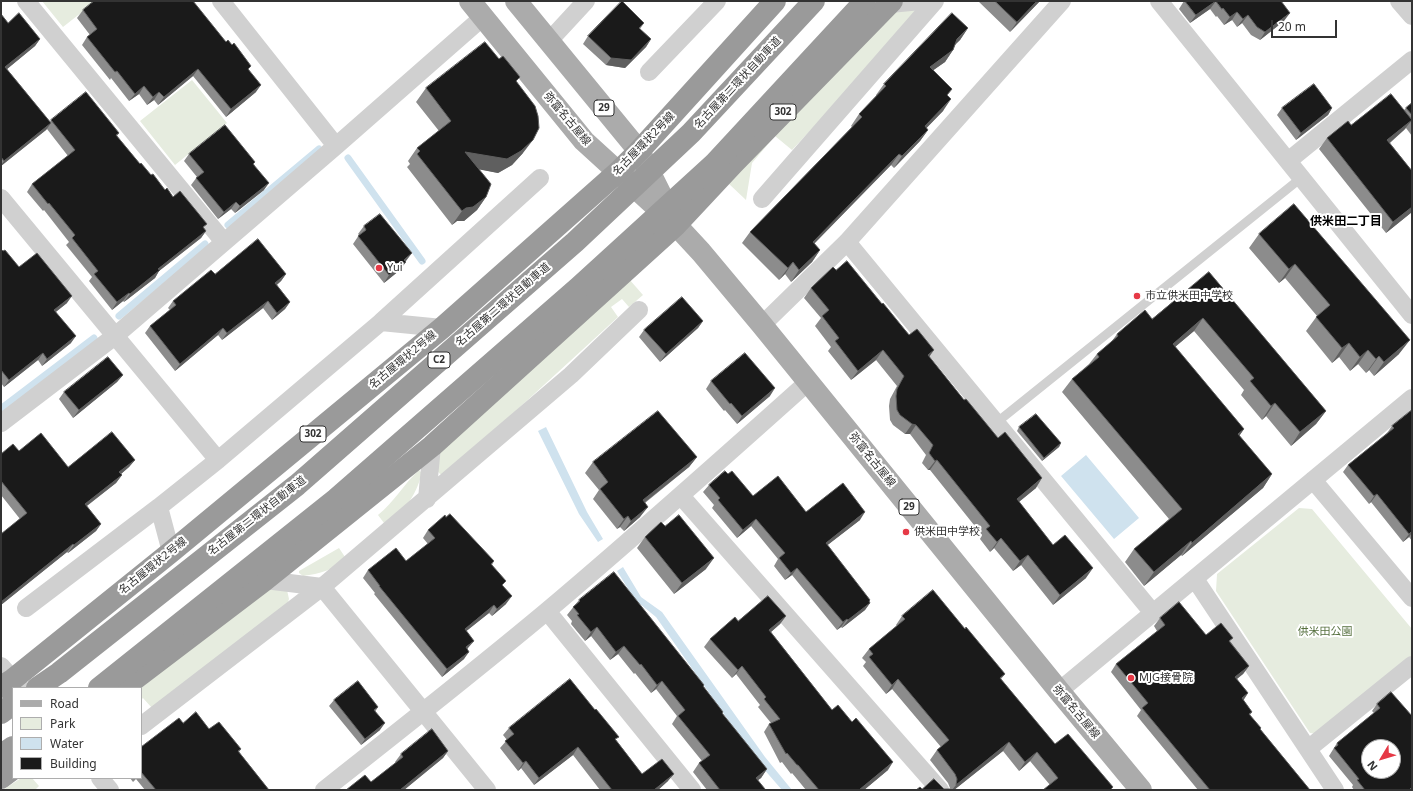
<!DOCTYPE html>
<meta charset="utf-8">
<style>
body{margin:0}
#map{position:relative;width:1413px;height:791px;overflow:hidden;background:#fff;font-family:"Noto Sans",sans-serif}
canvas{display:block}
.frame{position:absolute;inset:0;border:2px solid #333;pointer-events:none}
.legend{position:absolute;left:12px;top:687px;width:130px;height:92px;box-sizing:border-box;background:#fff;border:1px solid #adadad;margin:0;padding:5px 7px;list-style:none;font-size:12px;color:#333}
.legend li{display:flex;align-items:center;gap:8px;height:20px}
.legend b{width:20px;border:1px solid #adadad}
.north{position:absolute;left:1361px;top:739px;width:40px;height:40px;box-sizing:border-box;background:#fff;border:1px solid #adadad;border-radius:50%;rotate:232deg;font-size:11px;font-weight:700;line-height:16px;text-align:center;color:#333}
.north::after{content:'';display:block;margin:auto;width:14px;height:18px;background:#e63946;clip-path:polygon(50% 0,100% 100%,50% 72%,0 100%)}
.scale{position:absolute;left:1271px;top:20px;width:66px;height:18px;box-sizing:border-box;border:2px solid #333;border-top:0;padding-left:5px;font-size:12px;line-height:14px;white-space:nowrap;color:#333;-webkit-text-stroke:3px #fff;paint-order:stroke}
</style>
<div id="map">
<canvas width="1413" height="791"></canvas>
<div class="frame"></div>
<ul class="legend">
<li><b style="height:5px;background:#ababab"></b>Road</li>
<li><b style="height:11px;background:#e6ecdf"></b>Park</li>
<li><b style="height:11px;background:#cfe2ee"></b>Water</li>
<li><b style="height:11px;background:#1a1a1a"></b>Building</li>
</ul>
<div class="north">N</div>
<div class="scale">20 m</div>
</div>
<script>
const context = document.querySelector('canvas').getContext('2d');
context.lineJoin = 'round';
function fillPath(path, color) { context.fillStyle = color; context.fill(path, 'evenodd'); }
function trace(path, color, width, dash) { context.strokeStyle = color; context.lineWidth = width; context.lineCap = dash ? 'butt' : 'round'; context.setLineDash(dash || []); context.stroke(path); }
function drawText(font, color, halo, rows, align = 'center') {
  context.font = font + ' "Noto Sans","Noto Sans JP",sans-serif'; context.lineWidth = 4; context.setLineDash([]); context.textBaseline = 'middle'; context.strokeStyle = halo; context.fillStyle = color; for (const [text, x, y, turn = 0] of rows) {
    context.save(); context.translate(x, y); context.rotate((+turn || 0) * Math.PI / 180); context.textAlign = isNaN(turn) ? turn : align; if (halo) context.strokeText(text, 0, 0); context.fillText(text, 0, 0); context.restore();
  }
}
fillPath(new Path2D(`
 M42,1H96L63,27Z
 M905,6L917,12L915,19L792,150L775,136L752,163L746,200L728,183L884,18Z
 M192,80L227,123L175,165L140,121Z
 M629,279L643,295L629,307L622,299L611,307L618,317L446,475L440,474L435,468L436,455Z
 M419,470L422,473C415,498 405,509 387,527L378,515C394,502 404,484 419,470Z
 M1299,508L1312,509L1412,629V657L1318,734L1310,733L1216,591L1217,574Z
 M339,548L347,560C333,569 320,574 303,576L299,573V571Z
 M280,587L287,590L289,599L287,605L152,708L143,698L141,700V688L263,590Z
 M21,778H32L39,786L35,790H3Z`), '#e6ecdf');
fillPath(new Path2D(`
 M546,427L587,512L603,539L598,542L579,514L538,431Z
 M1086,455L1139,518L1114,539L1061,476Z
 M623,567L641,597L662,612L765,757L792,790H782L756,760L656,617L635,600L617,571Z`), '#cfe2ee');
trace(new Path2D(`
 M348,158L422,261
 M228,225L319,149
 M119,316L205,244
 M2,408L94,338`), '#cfe2ee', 7);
trace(new Path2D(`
 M996,423L1301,178`), '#d0d0d0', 9);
trace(new Path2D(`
 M26,1L224,242
 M221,1L336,146
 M1159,1L1412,315
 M1399,1L1412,16
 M890,4L921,1
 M549,41L586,1
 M649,72L717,1
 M1288,161L1412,60
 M1,198L218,460
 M762,199L935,1
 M847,242L1153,613
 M381,322L540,178
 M762,325L847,242L1062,1
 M1,423L115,336L336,146L483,17
 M1313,480L1412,598
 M681,496L940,790
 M427,499L432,446
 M171,552L159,507L218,460L381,322L442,328
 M1195,579L1335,790
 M265,580L322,587L487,790
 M26,608L159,507
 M547,611L692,790
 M1,666L20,688
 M1059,691L1412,398
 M141,726L322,587L571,375L639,310
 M1308,749L1412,665
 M100,778L110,790
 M324,790C399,731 474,672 547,611C636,536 722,459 808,382`), '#d0d0d0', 18);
trace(new Path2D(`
 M470,1L584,141L676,225L701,252L762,325L1059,691L1141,790
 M516,1L639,151L670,213`), '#ababab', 22);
trace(new Path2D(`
 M1,687L12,680L171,552L442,328L618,172L639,151L775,1
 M123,688L265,580L432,446L676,225L733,164L892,1
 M1,713L13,704
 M1,755L13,747
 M1,778L13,769`), '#9a9a9a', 22);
trace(new Path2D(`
 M37,688L59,673L297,485L575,242L691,133L814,1
 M99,688L336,499L579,287L714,164L865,1`), '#9a9a9a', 22);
fillPath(new Path2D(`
 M978,1H1040L1010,32Z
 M1184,1H1281L1284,21L1260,40L1251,35L1242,23L1237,27L1232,20L1224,25L1217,16L1216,17L1210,9L1190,23L1179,9Z
 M83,10L226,42L249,70L256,92L226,117L193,76L158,105L154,100L147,105L139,94L129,101L111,78L110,80L82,45L87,37L90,35L77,18Z
 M1,14L8,23L40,39L35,46L7,69L50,122L51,120L119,133L117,136L140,164L165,190L173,197L206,231L201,238L159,271L155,278L124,302L123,301L112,310L89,281L92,277L66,245L69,242L44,210L43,211L27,192L32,184L68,156L47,129L46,130L1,166Z
 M644,23L640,29L651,39L646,47L625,68L606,65L583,44L588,36Z
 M968,28L960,40L955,44L953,50L945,62L933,70L948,96L943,111L926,128L928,130L920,141L894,168L891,165L814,244L820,250L812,262L791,282L785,274L779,280L742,243L750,232L852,127L851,126L859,114L876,96V95L884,84Z
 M517,82L523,153L512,165L498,173L479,169L486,197L477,210L464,221H457L452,225L407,167L410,164L408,161L417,148L439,131L416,102L426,88Z
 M1412,103V136L1406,128L1404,130L1390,143L1412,171V212L1386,233L1319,149L1327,138L1351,125L1404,110L1406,108Z
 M1282,108H1332L1328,115L1296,140L1277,115Z
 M189,154L254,164L264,190L235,213L231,209L218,219L191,185L197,177L184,161Z
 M1294,204L1399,354L1374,376L1369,370L1366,373L1358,364L1350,371L1339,357L1332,363L1306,331L1317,316L1285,278L1279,283L1249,248L1259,234Z
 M364,226L406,261L400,270L384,283L353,244L359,235L358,234Z
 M1,249L19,267L67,303L56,312L71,343L42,366L38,360L4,387L1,383Z
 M836,270L882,304L929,357L1036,488L1019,502L1053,545L1086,578L1053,605L1021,565L1013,571L994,548L990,552L980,539L982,535L930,470H928L922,463L926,455L910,434H905L893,425L890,420L889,406L890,399L897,386L876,360L851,380L828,351L831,347L815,326L821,318L804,298L811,288Z
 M1209,272L1326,411L1316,424L1291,446L1266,416L1262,420L1241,395L1244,390L1194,331L1175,347L1244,429L1239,436L1272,474L1263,488L1182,556L1181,555L1144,586L1125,562L1134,549L1169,519L1062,392L1072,379L1089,364L1097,354L1112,341L1117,334L1152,319Z
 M286,274L281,281L277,285L290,302L285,309L272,320L263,308L222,340L218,335L175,371L145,333L150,326L170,310L168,308L173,301Z
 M703,321L698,328L660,362L639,337L644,330Z
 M123,375L117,382L73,418L59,399L64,392Z
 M711,381L770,396L737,424L725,410L724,411L706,389Z
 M1412,410V541L1409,537L1403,542L1371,502L1369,504L1343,472L1348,465L1387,433L1392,426Z
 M1019,427L1061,443L1059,447L1042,461L1017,431Z
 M19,451L68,467L135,460L129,467L121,474L122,475L116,483L87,506L101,524L96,531L68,553L67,552L1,605V534L20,519L1,495V454Z
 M697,457L689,467L645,503L640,517L624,531L620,527L617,529L593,499L599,490L585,473L593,462Z
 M728,474L753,496L806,512L860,520L827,545L870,603L865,610L842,628L841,627L837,630L792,575L785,580L774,566L778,559L751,526L737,538L712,508L714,505L703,492L709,485Z
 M665,526L706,569L674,594L637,548L645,537Z
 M428,530L494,561L492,565L503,585L506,604L492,616L489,613L466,631L468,648L467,649L464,659L442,677L374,594L375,593L363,578L368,570L406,561L428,544L423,538Z
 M579,600L703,686L723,712L722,714L767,769L761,778L758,780L764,790H707L693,772L699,763L702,761L672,724L677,716L656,689L651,693L635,673L634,674L618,654L610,660L591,636L585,641L571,624L572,621L567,615Z
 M786,616L780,624L771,632L832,710L888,770L864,790H806L792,773L791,774L782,762L780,763L764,732L769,724L771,723L758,707L760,705L736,674L732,678L704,647L710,639L738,621Z
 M902,616L965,629L1005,674L1001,679L1055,744L1113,787L1111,790H1043L1050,785L1030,761L1019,771L1003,751L954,790H950V788L948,783L930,760L937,750L941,747L892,689L886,694L863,666L866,662L862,658L869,649L897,626L896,625Z
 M1160,618L1206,635L1230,641L1249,666L1243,674L1237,679L1248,693L1243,700L1252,712L1250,715L1260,729L1310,790H1198L1137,716L1141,710L1111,672L1116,664L1157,631L1154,626Z
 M334,700L378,707L375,712L380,730L361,745L329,706Z
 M1377,704L1412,716V790H1354L1352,787L1353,785L1329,756L1337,743L1374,713L1372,711Z
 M509,728L616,740L642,774L668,781L658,790H600L573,755L534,785L521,768L518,771L500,748L507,740L503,735Z
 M209,729L241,749L239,752L269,790H145L136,779L133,782L130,778H141V747Z
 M448,751L443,758L404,790H346L371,782L396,763L395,762L401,754Z`), '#8c8c8c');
fillPath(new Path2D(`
 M1037,1H1040L1010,32L1017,22Z
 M1216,1L1210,9L1190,23L1196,15Z
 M1237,12L1232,20L1224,25L1230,17Z
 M1290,13L1284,21L1260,40L1265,32Z
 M1248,15L1242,23L1237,27L1243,19Z
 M968,28L960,40L949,51L957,39Z
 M40,39L35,46L1,74L5,67Z
 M651,39L646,47L625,68L606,65L611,58Z
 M953,50L945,62L921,79L930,67Z
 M198,69L193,76L158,105L164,97Z
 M261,85L256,92L226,117L231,109Z
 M144,86L139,94L129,101L135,94Z
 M159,92L154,100L147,105L153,97Z
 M951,99L943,111L917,138L925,126Z
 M1332,108L1328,115L1296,140L1301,133Z
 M1412,120L1404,130L1380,151L1387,140Z
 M51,123L46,130L1,166V165L4,161Z
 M928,130L920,141L894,168L902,156Z
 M533,140L523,153L512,165L498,173L456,165L465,152Z
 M899,154L891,165L804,254L813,242Z
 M269,183L264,190L235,213L240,206Z
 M486,197L477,210L464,221H457L452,225L462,211L466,208Z
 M236,202L231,209L218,219L224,212Z
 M1412,207V212L1386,233L1393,222Z
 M206,231L201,238L159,271L155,278L124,302L130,294L158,269Z
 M820,250L812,262L791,282L799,270Z
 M412,253L406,261L398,267L404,260Z
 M406,262L400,270L384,283L389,275Z
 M793,262L785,274L779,280L788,268Z
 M1295,264L1285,278L1279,283L1289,269Z
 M286,274L281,281L270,290L275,283Z
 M129,293L123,301L112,310L117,302Z
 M72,296L67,303L49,317L54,310Z
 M268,301L263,308L222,340L227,333Z
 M290,302L285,309L272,320L277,313Z
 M1203,318L1194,331L1163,357L1173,344Z
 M703,321L698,328L660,362L666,354Z
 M223,328L218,335L175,371L180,364Z
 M76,336L71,343L42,366L47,359Z
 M1410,340L1399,354L1374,376L1384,362Z
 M1349,343L1339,357L1332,363L1342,348Z
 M883,350L876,360L851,380L858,371Z
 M934,350L927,360L928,355Z
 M1368,350L1358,364L1350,371L1360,357Z
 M43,353L38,360L4,387L9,380Z
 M1379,356L1369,370L1366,373L1376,359Z
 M123,375L117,382L73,418L79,410Z
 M775,388L770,396L737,424L742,416Z
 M1275,403L1266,416L1262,420L1271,406Z
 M1326,411L1316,424L1291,446L1300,432Z
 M912,424L916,425L910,434H905Z
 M1244,429L1235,442L1238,434Z
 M1061,443L1059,447L1042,461L1044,458Z
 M697,457L689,467L635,510L643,500Z
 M135,460L129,467L114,480L119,472Z
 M937,460L930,470H928L935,461Z
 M1272,474L1263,488L1182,556L1192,543Z
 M122,475L116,483L80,511L85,504Z
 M1042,478L1036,488L1010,509L1017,499Z
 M1377,494L1371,502L1369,504L1374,496Z
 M648,507L640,517L624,531L631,521Z
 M865,512L860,520L820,551L826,543Z
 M628,516L620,527L617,529L624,519Z
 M756,519L751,526L737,538L743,530Z
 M101,524L96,531L68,553L74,545Z
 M1412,531V533L1409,537L1403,542L1409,534Z
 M1001,538L994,548L990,552L997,542Z
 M1191,541L1181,555L1144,586L1154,572Z
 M73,544L67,552L1,605V602Z
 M1028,555L1021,565L1013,571L1020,561Z
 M714,558L706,569L674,594L682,583Z
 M797,568L792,575L785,580L791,573Z
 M1093,568L1086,578L1053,605L1060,595Z
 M512,596L506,604L492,616L497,609Z
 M870,600L865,607L870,603L865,610L842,628L848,620Z
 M494,605L489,613L459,637L465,629Z
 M786,616L780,624L763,639L769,630Z
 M847,619L841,627L837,630L843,622Z
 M597,627L591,636L585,641L591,632Z
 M474,641L468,648L460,655L466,647Z
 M624,646L618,654L610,660L616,652Z
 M469,652L464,659L442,677L447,669Z
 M742,666L736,674L732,678L738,670Z
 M1249,666L1243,674L1229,685L1235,677Z
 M898,679L892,689L886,694L892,685Z
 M662,681L656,689L651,693L657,685Z
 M1248,693L1243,701L1242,698Z
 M385,723L380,730L361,745L365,739Z
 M1009,742L1003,751L954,790H952L956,785Z
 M578,747L573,755L534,785L539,778Z
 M448,751L443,758L404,790H400Z
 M1037,752L1030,761L1019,771L1025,762Z
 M526,761L521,768L518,771L523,763Z
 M893,762L888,770L864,790H859Z
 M767,769L761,778L750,786L756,778Z
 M674,774L668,781L658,790H654Z`), '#5f5f5f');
const building = new Path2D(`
 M94,1H193L226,42L228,40L232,45L234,43L251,66L248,69L261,85L231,109L198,69L164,97L159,92L153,97L144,86L135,94L117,71L115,72L87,37L97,29L83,10Z
 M622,1L644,23L639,28L651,39L631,60L611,58L588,36Z
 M995,1H1037L1017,22Z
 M1185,1H1216L1196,15Z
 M1216,1H1281L1290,13L1265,32L1257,27L1248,15L1243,19L1237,12L1230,17L1223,8L1222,9Z
 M19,13L40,39L5,67L51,123L4,161L1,157V14L8,23Z
 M952,13L968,28L957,39L953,50L930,67L952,89L947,95L951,99L925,126L928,130L902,156L899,154L813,242L820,250L799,270L793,262L788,268L750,232L862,117L859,114L886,86L884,84Z
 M485,42L499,59L503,56L520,77L516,81L535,106L538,116L539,128L533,140L521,151L507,159L465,152L491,184L486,197L473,207L466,208L462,211L417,154L420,151L417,148L451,121L426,88Z
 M1314,84L1332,108L1301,133L1282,108Z
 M86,92L119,133L116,135L140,164L141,163L151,175L153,174L165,190L167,188L173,197L180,191L207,224L203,227L206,231L158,269L160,270L130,294L129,293L117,302L94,274L98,271L72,238L75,235L49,203L48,204L32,184L75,150L51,120Z
 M1391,94L1412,120L1387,140L1412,171V207L1393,222L1327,138L1348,121L1351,125Z
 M1412,103V115L1406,108Z
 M225,125L255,162L253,164L269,183L240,206L236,202L224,212L196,178L204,172L189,154Z
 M1294,204L1410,340L1384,362L1379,356L1376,359L1368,350L1360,357L1349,343L1342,348L1316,317L1330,305L1295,264L1289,269L1259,234Z
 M380,214L412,253L404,260L406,262L389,275L358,236L366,230L364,226Z
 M258,239L286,274L275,283L290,302L277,313L268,301L227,333L223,328L180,364L150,326L176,305L173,301L211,270L215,274Z
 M1,249L3,251L5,250L19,267L37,253L72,296L54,310L76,336L47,359L43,353L9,380L1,370Z
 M847,261L882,304L883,303L909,335L917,329L934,350L928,355L964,400L966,399L998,438L1005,432L1042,478L1017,499L1053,545L1065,535L1093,568L1060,595L1028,555L1020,561L1001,538L997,542L986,529L990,526L937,460L935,461L929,453L933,445L916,425L912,424L900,415L897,410L896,396L897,389L904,376L883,350L858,371L835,341L839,338L822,316L829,310L811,288L833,267L836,270Z
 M1209,272L1326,411L1300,432L1275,403L1271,406L1250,381L1254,378L1203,318L1173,344L1244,429L1238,434L1272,474L1192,543L1191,541L1154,572L1134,549L1182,509L1072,379L1099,357L1097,354L1118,336L1117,334L1145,310L1152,319Z
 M682,297L703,321L666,354L644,330Z
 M745,353L775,388L742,416L731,403L730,404L711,381Z
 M108,357L123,375L79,410L64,392Z
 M1412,410V531L1409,534L1377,494L1374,496L1348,465L1394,428L1392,426Z
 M658,411L697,457L643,500L648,507L631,521L628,516L624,519L600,489L608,482L593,462Z
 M1036,414L1061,443L1044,458L1019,427Z
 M112,432L135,460L119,472L122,475L85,504L101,524L74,545L73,544L1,602V534L27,513L1,481V454L13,444L19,451L41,433L68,467Z
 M725,471L728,474L732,471L753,496L778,476L806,512L843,483L865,512L826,543L870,600L869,601L870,603L848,620L847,619L843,622L797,568L791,573L779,558L785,553L756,519L743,530L718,500L720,498L709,485Z
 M450,514L494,561L491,564L506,581L502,585L512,596L497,609L494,605L465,629L474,641L466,647L469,652L447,669L379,586H380L368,570L396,548L406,561L435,538L428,530L445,515L446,517Z
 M679,515L714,558L682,583L645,537L661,522L665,526Z
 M614,572L704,685L703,686L723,712L722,713L767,769L756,778L765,789L763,790H720L699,763L710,755L678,716L685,710L662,681L657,685L641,664L640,665L624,646L616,652L597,627L591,632L577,615L579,614L573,607L580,601L579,600Z
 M933,590L965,629L966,627L1005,674L1000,678L1055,744L1068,734L1113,787L1110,790H1043L1058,778L1037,752L1025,762L1009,742L956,785L957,779L955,774L937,750L949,740L898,679L892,685L869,657L873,654L869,649L905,619L902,616Z
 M768,596L786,616L769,630L832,710L838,705L852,722L856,718L893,762L859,790H819L798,765H797L787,753L786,754L769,724L780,719L764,699L766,697L742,666L738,670L710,639L735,617L738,621Z
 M1179,602L1206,635L1221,623L1233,638L1229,641L1249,666L1235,677L1248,693L1242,698L1252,712L1249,714L1261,728L1260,729L1310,790H1210L1142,708L1148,703L1116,664L1165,625L1160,618Z
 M570,679L595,710L596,709L619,737L615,739L642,774L662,759L674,774L654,790H612L578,747L539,778L526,761L523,763L505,741L514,734L509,728Z
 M358,681L378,707L374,710L385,723L365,739L334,700Z
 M1391,692L1412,716V789L1411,788L1409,790H1365L1357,780L1359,779L1334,748L1338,745L1337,743L1380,708L1377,704ZM1369,747H1393V771H1369Z
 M196,712L209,729L219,722L241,749L238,751L269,790H156L141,772V747L179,718L183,723Z
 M432,729L448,751L400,790H346L365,775L371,782L403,757L401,754Z
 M934,779L944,789H950L949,790H916L920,787L922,789Z`);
fillPath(building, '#1a1a1a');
trace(building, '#5f5f5f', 1);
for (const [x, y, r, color] of [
 [379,268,4,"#e63946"],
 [1137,296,4,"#e63946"],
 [906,532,4,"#e63946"],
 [1131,678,4,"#e63946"]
]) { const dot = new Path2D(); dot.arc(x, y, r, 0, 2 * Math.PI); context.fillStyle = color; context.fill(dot); trace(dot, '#fff', 1.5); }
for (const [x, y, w] of [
 [604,108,20],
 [783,112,26],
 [439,360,22],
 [313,434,26],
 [909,507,20]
]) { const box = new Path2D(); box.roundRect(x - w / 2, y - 8, w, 16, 3); context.fillStyle = '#fff'; context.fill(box); trace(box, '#333', 1); }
drawText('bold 10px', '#333', null, [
 ["29",604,108],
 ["302",783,112],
 ["C2",439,360],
 ["302",313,434],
 ["29",909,507]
]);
drawText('11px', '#333', '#fff', [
 ["名古屋第二環状自動車道",738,83,-47],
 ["弥富名古屋線",567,119,50],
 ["名古屋環状2号線",644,144,-46],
 ["名古屋第二環状自動車道",503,305,-41],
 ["名古屋環状2号線",403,360,-40],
 ["弥富名古屋線",872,460,51],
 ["名古屋第二環状自動車道",257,516,-38],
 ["名古屋環状2号線",153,566,-39],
 ["弥富名古屋線",1076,712,50]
]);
drawText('11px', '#333', '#fff', [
 ["Yui",387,268],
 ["市立供米田中学校",1145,296],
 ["供米田中学校",914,532],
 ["MJG接骨院",1139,678]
], 'left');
drawText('11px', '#56703f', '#fff', [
 ["供米田公園",1325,632]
]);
drawText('bold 12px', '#000', '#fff', [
 ["供米田二丁目",1346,222]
]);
</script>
